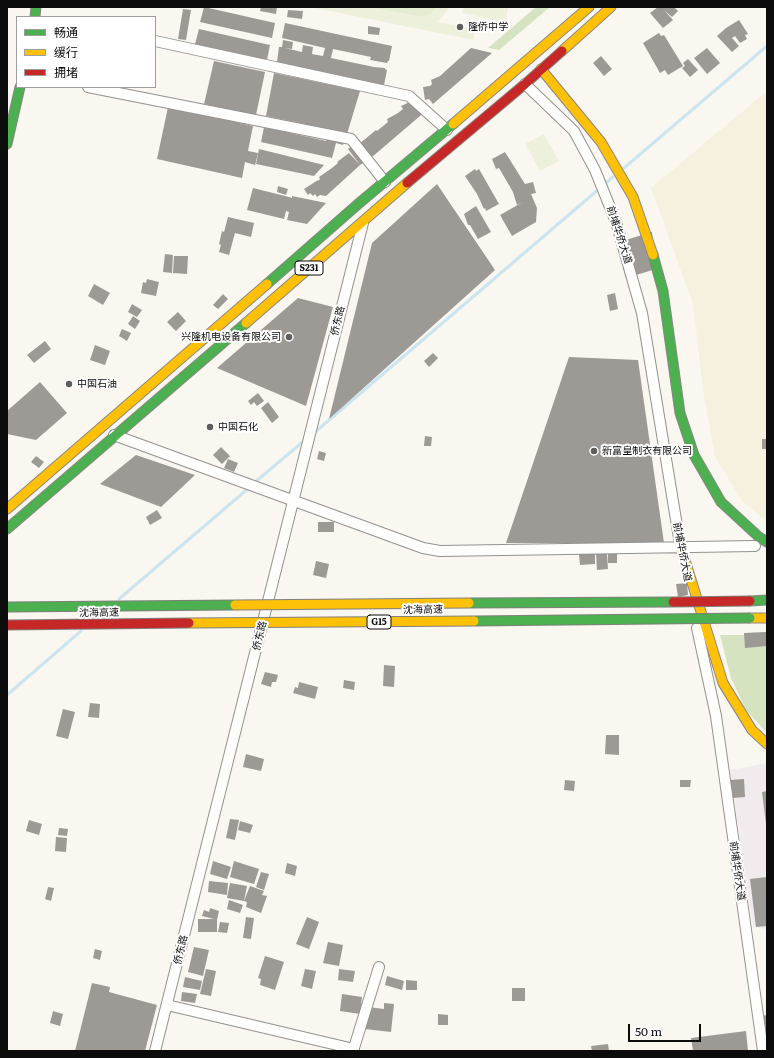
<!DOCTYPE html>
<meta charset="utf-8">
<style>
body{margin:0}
#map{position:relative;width:774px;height:1058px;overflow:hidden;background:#faf7f0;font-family:Literata,"Noto Sans SC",serif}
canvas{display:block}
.frame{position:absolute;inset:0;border:8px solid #0c0c0c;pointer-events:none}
.legend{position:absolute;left:16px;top:16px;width:140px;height:72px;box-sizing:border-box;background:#fff;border:1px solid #9e9e9e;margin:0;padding:5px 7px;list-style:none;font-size:12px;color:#0c0c0c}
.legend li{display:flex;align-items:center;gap:8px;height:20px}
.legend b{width:20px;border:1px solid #9e9e9e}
.scale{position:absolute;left:628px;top:1024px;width:73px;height:18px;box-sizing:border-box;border:2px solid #0c0c0c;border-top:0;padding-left:5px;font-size:12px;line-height:14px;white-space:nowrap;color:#0c0c0c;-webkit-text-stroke:3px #fff;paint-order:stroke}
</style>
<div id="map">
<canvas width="774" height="1058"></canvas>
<div class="frame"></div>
<ul class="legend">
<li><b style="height:5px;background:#4caf50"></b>畅通</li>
<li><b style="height:5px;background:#ffc107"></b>缓行</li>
<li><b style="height:5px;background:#c62828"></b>拥堵</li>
</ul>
<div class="scale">50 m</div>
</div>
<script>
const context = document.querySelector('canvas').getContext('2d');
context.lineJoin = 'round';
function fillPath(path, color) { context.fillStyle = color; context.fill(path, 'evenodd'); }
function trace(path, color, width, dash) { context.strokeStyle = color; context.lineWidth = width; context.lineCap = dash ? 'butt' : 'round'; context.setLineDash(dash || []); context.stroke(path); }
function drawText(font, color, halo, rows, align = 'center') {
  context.font = font + ' Literata,"Noto Sans SC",serif'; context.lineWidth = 4; context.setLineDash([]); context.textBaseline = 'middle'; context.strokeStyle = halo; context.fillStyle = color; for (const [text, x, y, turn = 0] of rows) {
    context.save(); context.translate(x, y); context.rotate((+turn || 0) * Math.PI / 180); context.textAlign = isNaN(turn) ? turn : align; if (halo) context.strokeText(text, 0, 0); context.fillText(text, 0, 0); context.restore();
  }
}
fillPath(new Path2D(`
 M767,763V929L753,927L730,770Z`), '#f1ebed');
fillPath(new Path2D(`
 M767,91V522L742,501L715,457L703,390L693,304L651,188Z`), '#f5f1de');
fillPath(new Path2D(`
 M367,7H438L431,14L421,17Z`), '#e4edd2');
fillPath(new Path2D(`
 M536,7H550L499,50L488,48Z
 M720,635H767V733L746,710L731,678Z`), '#d5e3c1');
fillPath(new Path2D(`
 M310,7H367L421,17L431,14L438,7H449L447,11L438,22L475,29L473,40Z
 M464,7H508L505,22L462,13Z
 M544,134L559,161L540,171L525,144Z`), '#edf1dc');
trace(new Path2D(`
 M624,168L767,46
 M314,433L613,177
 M254,483L305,440
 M119,599L250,487
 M7,695L81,631`), '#cbe5f0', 3);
fillPath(new Path2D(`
 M204,7L275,23L272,38L200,22Z
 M261,7H277L276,14L260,11Z
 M658,7H674L678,11L672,17L664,10L673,20L663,28L650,13Z
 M183,9L191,10L186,40L178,39Z
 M288,10L303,11L302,19L287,17Z
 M739,20L748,34L745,35L747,39L740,43L735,36L732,38L739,46L732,52L717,36L726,28Z
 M285,23L392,46L389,61H388L387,63L370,60L371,57L333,49L331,58L374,67L385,68V69L387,70L384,85L277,62L279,47H282L283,40L293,42L292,49L285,48L302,52L303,45L313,47L312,54L323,56L325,48L282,38Z
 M368,26L380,28L379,35L368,34Z
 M199,29L270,45L267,60L195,44Z
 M659,33L661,36L664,35L683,66L668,75L665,70L660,73L643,43Z
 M471,48L492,53L433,104L429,99L425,100L423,87L430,86L432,84L431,80L440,76Z
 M707,48L720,63L707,74L694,58Z
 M601,56L612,69L604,76L593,63Z
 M688,59L698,70L690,77L682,68L685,66L683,63Z
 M214,61L265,72L256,115L204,104Z
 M274,73L360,91L347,134L346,133L343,145L336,143L332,158L261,142L264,127L326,141L329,129L266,116Z
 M414,100L418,110L422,114L420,116L372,157L371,155L368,157L359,144L376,130L377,131L388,122L387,119L398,113L403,109L401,106Z
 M168,107L253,126L248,151L258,153L255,165L245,162L242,178L157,159Z
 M356,142L369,159L360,165L348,149Z
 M259,149L324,165L314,176L256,164Z
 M505,152L525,184L533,182L536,193L531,194L537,208L536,222L512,236L500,215L523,202L517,205L513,192L499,168L496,169L492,159Z
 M349,153L360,165L326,196L320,195L317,197L315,194L313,196L310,193L308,195L304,189L318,180V181L320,179L319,177L332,168L338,163L337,162Z
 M475,169L476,171L479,169L499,204L486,211L485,208L484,209L477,194L465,176Z
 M437,184L495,270L329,419L372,243Z
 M278,186L288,189L286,195L277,192Z
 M253,188L289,197L292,198V196L326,203L307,224L287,220L289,212L286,211L284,219L247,210Z
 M476,206L491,232L478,239L470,225H468L464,214Z
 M228,217L254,223L251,237L235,233L229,255L219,252L221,245L219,244L222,231L224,232Z
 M652,232L656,269L626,278L623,268L627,267L619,242Z
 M165,254L173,255L172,273L163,272Z
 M174,256H188L187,274L173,273Z
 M147,279L159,282L156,296L141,293L143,282L146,283Z
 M94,284L110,293L103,305L88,296Z
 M615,293L618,309L610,311L607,295Z
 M223,294L228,299L218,309L213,305Z
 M298,298L333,307L306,406L217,368Z
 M132,304L142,310L137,317L128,312Z
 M178,312L186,321L176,331L167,322Z
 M133,316L140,321L135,329L128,324Z
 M122,329L131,333L127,341L119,336Z
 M45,341L51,349L34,363L27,355Z
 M95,345L110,351L105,365L90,360Z
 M433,353L438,358L429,367L424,361Z
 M569,357L638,360L664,543H587L586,547L581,544V543H506Z
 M40,382L67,413L36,440L7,434V411Z
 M258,393L264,401L257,406L254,402L251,405L248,401Z
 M268,402L279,417L272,423L261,408Z
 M425,436L432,437L431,446H424Z
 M762,439H767V449H762Z
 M221,447L230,456L222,464L213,455Z
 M319,451L326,453L324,461L317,459Z
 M136,455L195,475L161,507L100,484Z
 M36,456L44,462L39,468L31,462Z
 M228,459L238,463L234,472L224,468Z
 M157,510L162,518L150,525L146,517Z
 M318,522H334V532H318Z
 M595,553V564L580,565L579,554Z
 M596,553H607L608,569L597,570Z
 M608,553H617V563H608Z
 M316,561L329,564L326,578L313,575Z
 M687,583L688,595L678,597L676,584Z
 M766,632L767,646L745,648L744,633Z
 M384,665L395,666L394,687L383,686Z
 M265,672L278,675L276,682H272L271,687L261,684Z
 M344,680L355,682L354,690L343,688Z
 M299,682L318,687L315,699L293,693L295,687L298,688Z
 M90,703L100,704L99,718L88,717Z
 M63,709L75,712L68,739L56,736Z
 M606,735H619V755L605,754Z
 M246,754L264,759L261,771L243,767Z
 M744,779L745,797L732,798L730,780Z
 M565,780L575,781L574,791L564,790Z
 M680,780H691L690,787H680Z
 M767,791V824H766L762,792Z
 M230,819L239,820L235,840L226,838Z
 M29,820L42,824L39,835L26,831Z
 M240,821L253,825L250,833L238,830Z
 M59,828L68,829L67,836L58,835Z
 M56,837L67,838L66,852L55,851Z
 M213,861L231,867L227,879L210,874Z
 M234,861L259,869L254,884L230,877Z
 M287,863L297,866L295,876L285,873Z
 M261,872L269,874L264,890L256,887Z
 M767,877V926L756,927L750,879Z
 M209,881L228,883L227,895L208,892Z
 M230,883L247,886L244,901L227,898Z
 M250,886L264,891L262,895L267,896L261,913L246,907L247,902L244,901Z
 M48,887L54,888L51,901L45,899Z
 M229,900L243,905L240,913L227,909Z
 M210,908L219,911L217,920V932H198V919H214L202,916L204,910L209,912Z
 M246,917L254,918L251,939L243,938Z
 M307,917L319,922L309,949L296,944Z
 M220,922L229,923L227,933L218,932Z
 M328,942L343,945L339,966L323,963Z
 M194,947L209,950L203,976L188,972Z
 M95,949L102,951L100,960L93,958Z
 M265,956L284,962L275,990L260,985L261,979L258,978Z
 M206,969L216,971L211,996L200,994Z
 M305,969L316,971L312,989L301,986Z
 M339,969L355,971L353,982L338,980Z
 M387,976L404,981L402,990L385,985Z
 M185,977L202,981L200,990L183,987Z
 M406,980L417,981V990H406Z
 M92,983L110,987L109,992L157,1005L145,1051H75Z
 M512,988H525V1001H512Z
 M182,992L197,994L195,1003L181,1001Z
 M342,994L362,997L360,1014L340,1011Z
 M384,1003L394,1004L391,1032L365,1029L368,1007L384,1009Z
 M53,1011L63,1014L60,1026L50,1023Z
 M438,1014L448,1015V1025H438Z
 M767,1015V1048L761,1016Z
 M746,1031L748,1051H693L691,1038Z
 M608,1044L609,1051H592L591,1046Z`), '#9d9a96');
const street = new Path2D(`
 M155,41L409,96L447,130
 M525,84L574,131L595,170L616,222L642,313L681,550
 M88,87L351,139L385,182
 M114,435L423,548L440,551L755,546
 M697,628L716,716L763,1051
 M167,1005L354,1049
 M155,1051L363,223
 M353,1051L379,967`);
const fast = new Path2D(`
 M35,17L36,7
 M7,144L20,87
 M653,255L663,291L680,413L694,455L721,502L759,537L767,542
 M267,284L357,205L453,124
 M7,529L246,323
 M750,601L767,600`);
const slow = new Path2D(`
 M562,51L611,7
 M541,69L601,142L633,197L653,255
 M453,124L589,7
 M246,323L407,183
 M7,509L267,284
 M681,547L723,683L752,730L767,744
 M750,618H767`);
const jam = new Path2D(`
 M407,183L525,84L562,51`);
trace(street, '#93928f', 12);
trace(fast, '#8a8885', 11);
trace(slow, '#8a8885', 11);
trace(jam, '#8a8885', 11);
trace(street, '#fefefd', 10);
trace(fast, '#4caf50', 9);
trace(slow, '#ffc107', 9);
trace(jam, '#c62828', 9);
const fastBridge = new Path2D(`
 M469,603L673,602
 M7,607L235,605
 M474,621L750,618`);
const slowBridge = new Path2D(`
 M235,605L469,603
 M189,623L474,621`);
const jamBridge = new Path2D(`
 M673,602L750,601
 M7,625L189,623`);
trace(fastBridge, '#807f7c', 11, []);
trace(slowBridge, '#807f7c', 11, []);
trace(jamBridge, '#807f7c', 11, []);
trace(fastBridge, '#4caf50', 9);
trace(slowBridge, '#ffc107', 9);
trace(jamBridge, '#c62828', 9);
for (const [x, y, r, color] of [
 [460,27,4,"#5f5e5c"],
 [289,337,4,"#5f5e5c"],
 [69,384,4,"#5f5e5c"],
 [210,427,4,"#5f5e5c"],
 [594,451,4,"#5f5e5c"]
]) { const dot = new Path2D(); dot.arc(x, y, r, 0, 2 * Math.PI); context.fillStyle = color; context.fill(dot); trace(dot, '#fff', 1.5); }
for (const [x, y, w] of [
 [309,268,28],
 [379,622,24]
]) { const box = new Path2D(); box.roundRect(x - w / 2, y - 7, w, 14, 3); context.fillStyle = '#fff'; context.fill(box); trace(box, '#0c0c0c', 1); }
drawText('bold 9px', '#0c0c0c', null, [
 ["S231",309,268],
 ["G15",379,622]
]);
drawText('10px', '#0c0c0c', '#fff', [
 ["隆侨中学",468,27],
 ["兴隆机电设备有限公司",281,337,"right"],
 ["中国石油",77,384],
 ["中国石化",218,427],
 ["新富皇制衣有限公司",602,451]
], 'left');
drawText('10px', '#0c0c0c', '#fff', [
 ["前埔华侨大道",619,235,72],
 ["侨东路",338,321,-76],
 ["前埔华侨大道",682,552,79],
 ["沈海高速",423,610,-1],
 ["沈海高速",99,613,-1],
 ["侨东路",260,636,-76],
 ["前埔华侨大道",737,871,82],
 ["侨东路",181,950,-76]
]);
</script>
